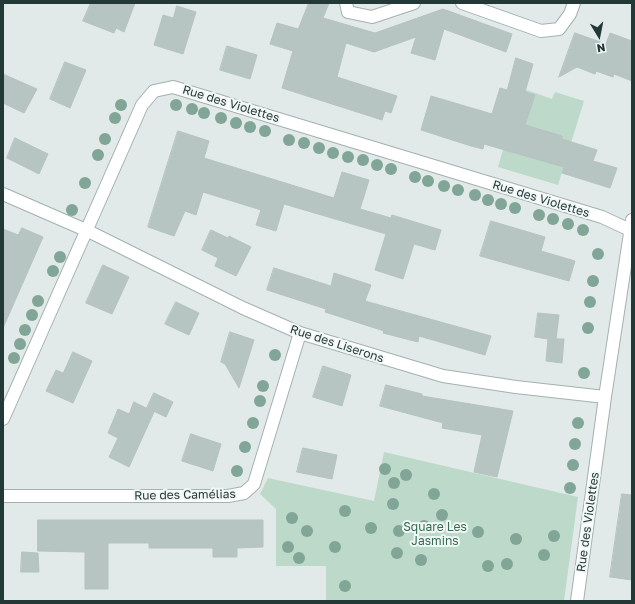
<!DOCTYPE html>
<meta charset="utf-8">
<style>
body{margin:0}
#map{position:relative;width:635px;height:604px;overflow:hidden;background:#e1eae8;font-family:"Golos Text",sans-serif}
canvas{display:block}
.frame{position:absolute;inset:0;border:4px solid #233938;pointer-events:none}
.north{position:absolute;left:579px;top:16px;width:40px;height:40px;-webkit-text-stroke:3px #f1f7f5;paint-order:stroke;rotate:170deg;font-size:11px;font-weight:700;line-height:16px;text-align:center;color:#233938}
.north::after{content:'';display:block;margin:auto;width:14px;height:18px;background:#233938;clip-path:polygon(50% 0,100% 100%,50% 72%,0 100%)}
</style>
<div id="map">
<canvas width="635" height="604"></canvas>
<div class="frame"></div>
<div class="north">N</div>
</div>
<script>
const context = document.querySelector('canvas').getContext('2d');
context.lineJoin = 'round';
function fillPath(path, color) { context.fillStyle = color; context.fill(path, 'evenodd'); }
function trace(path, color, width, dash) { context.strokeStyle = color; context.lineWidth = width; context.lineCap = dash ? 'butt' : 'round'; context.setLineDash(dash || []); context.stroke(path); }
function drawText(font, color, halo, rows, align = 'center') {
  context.font = font + ' "Golos Text",sans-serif'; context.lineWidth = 4; context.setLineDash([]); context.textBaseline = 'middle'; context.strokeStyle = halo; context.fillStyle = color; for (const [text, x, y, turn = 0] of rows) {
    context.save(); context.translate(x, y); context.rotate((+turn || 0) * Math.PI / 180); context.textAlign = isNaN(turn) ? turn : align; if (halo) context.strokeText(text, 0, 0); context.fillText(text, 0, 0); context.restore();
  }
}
fillPath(new Path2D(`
 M521,88L552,99L555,92L584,101L558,185L498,167Z
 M384,452L578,497L564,601H326V566H276V509L260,494L268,478L374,501Z`), '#bcd9ca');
const building = new Path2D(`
 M91,3H135L124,32L116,28L114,33L83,21Z
 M309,3H329L323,18L375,33L443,9L512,34L506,52L444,29L435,60L411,53L416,37L374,52L346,43L337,77L397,96L391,113L385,111L382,120L282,88L293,51L270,44L277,23L298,29Z
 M177,6L196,12L183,54L154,45L163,15L173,18Z
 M575,33L606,44L610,33L632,41V81L614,74L613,77L596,71L595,74L577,67L559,77Z
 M227,46L257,55L250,79L220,70Z
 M516,58L533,64L525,92L535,95L525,125L562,136V139L597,150L593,161L617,168L610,188L562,173L564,167L484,144L483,149L471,146L421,130L431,96L492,114L500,88L507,90Z
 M65,62L86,70L70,108L50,99Z
 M3,74L37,89L24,113L3,103Z
 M178,131L209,141L204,158L334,198L342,172L369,180L360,209L391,218L392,215L441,230L435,250L414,244L403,279L375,270L386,234L284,204L276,231L256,225L261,210L203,192L196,215L185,211L174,236L148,227Z
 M15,138L48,154L39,174L7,158Z
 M491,221L545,237L541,251L575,261L569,281L480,256Z
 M22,228L43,237L3,328V229L18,235Z
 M211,230L228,238L229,236L251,247L236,276L215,266L218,258L202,250Z
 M103,265L129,277L112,314L86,303Z
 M274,268L331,286L334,273L371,285L365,301L491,336L485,355L419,336L418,342L383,333L384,331L325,312L326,309L267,290Z
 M176,302L199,313L189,335L165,324Z
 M538,313L559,315L556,339H564L562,363L546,361L548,339L535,337Z
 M230,332L254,340L239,388L225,364L221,362Z
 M73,352L92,361L73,403L46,391L56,370L63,373Z
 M323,366L351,375L342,406L313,397Z
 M386,385L422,394V396L513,411L497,477L474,472L482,435L442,428L443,423L380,406Z
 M154,393L173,402L166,417L147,408Z
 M134,402L154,412L129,467L109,457L118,438L108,433L118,409L129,414Z
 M191,434L221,444L213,471L182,461Z
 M303,448L337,455L332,479L297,472Z
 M622,494L632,495V580L610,577Z
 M38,520H263V547L237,548V557H213V548H149V543H108V589H85V552L38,551Z
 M22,552L38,553L39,572H21Z`);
fillPath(building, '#b7c5c2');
trace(building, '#b4c3c0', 1);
const minor = new Path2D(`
 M346,3L348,12L372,17L414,3
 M462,3L541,31L559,29L570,14L574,3
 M3,194L88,231L243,308L300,333L443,376L516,387L605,397
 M3,419L142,105L154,91L173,87L602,217L630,230
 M3,496H228L244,493L254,484L300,333
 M577,601L605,397L632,220`);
trace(minor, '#a4b1b0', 14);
trace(minor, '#fff', 12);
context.fillStyle = '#81a597';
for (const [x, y] of [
 [121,105],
 [176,105],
 [192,109],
 [204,113],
 [115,118],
 [221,118],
 [236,123],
 [250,127],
 [265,131],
 [105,139],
 [289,140],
 [304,143],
 [319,148],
 [333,153],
 [98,155],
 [348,157],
 [363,160],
 [377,165],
 [391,169],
 [415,177],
 [428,181],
 [85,183],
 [444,186],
 [458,190],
 [475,195],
 [488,200],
 [501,204],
 [515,208],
 [72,210],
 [539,215],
 [553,219],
 [568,224],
 [583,230],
 [598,254],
 [60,257],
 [53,271],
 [593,281],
 [38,301],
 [590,302],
 [32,315],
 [588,328],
 [25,330],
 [20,344],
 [275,355],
 [14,358],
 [584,373],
 [263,386],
 [260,401],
 [253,423],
 [578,423],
 [575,444],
 [245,447],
 [573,465],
 [385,469],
 [237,471],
 [406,475],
 [394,483],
 [570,488],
 [434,494],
 [393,504],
 [345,511],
 [442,515],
 [292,518],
 [424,526],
 [371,528],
 [307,531],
 [399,531],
 [478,532],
 [554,536],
 [516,539],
 [288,547],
 [335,547],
 [397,553],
 [544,555],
 [299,558],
 [421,560],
 [507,564],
 [488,566],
 [345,586]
]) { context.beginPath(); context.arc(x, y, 6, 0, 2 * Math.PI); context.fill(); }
drawText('12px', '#233938', '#f1f7f5', [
 ["Rue des Violettes",231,104,17],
 ["Rue des Violettes",541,199,17],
 ["Rue des Liserons",337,344,18],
 ["Rue des Camélias",185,495,-1],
 ["Rue des Violettes",588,522,-82]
]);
drawText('12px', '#326c54', '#f1f7f5', [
 ["Square Les",435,527],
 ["Jasmins",435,541]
]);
</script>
